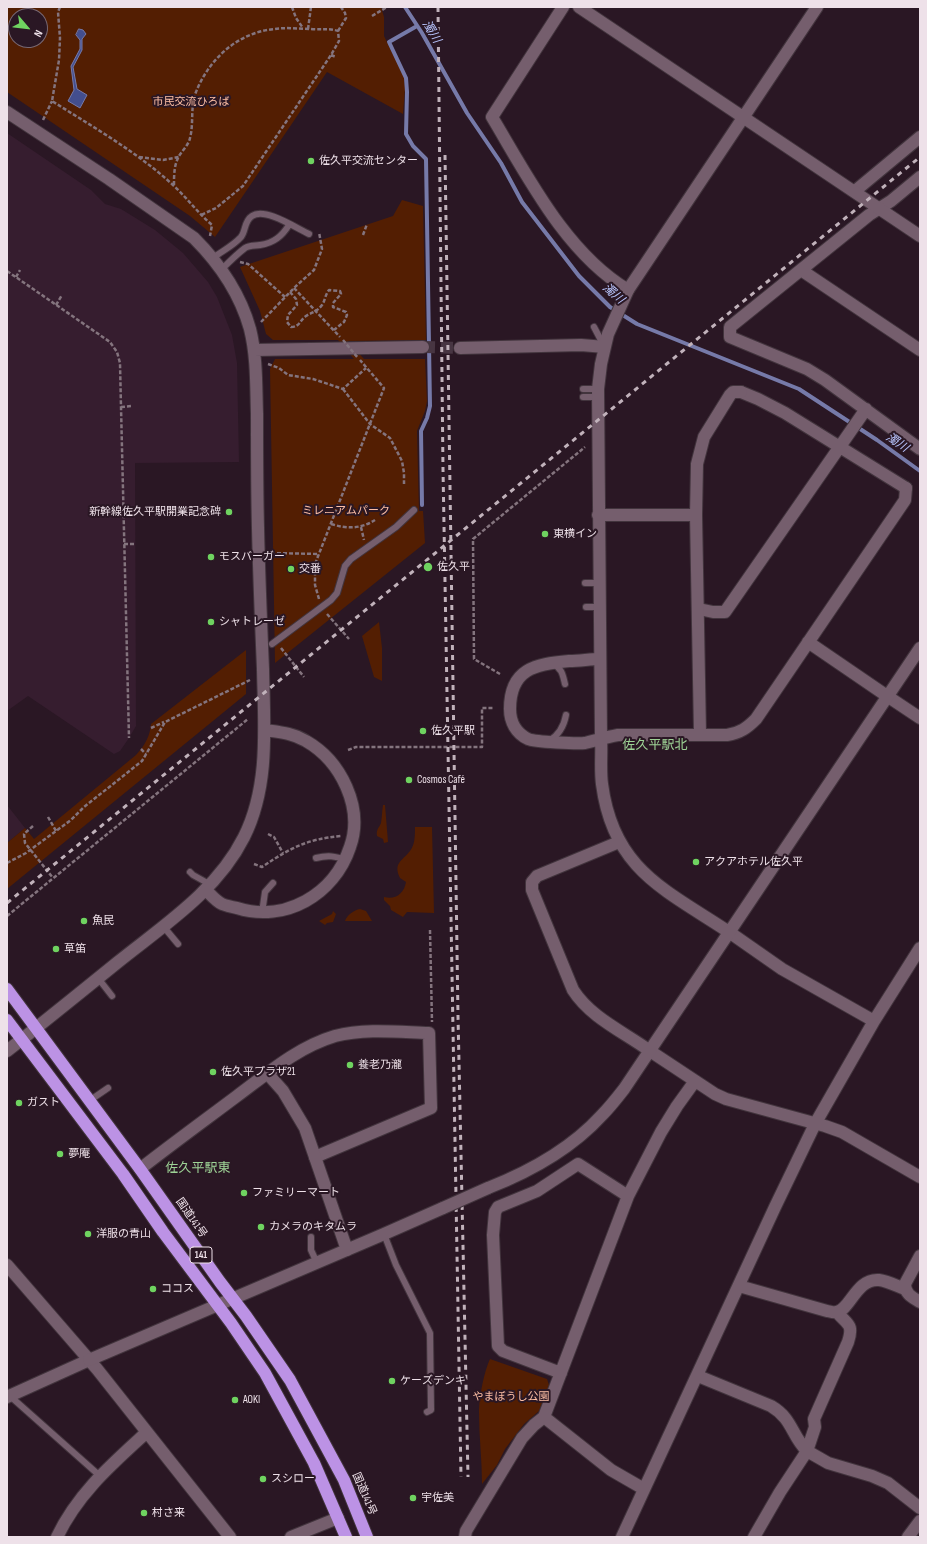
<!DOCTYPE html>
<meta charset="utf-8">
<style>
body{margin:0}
#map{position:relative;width:927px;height:1544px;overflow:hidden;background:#2a1724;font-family:"Sofia Sans Condensed",sans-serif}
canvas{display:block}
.frame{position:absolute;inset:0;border:8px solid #eee1e9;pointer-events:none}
.north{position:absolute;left:8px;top:8px;width:40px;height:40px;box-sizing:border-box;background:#2a1724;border:1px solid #786873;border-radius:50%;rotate:118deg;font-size:11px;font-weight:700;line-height:16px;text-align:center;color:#eee1e9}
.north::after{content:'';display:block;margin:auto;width:14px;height:18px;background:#6fd360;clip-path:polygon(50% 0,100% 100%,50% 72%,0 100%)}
</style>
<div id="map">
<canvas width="927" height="1544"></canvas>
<div class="frame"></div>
<div class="north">N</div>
</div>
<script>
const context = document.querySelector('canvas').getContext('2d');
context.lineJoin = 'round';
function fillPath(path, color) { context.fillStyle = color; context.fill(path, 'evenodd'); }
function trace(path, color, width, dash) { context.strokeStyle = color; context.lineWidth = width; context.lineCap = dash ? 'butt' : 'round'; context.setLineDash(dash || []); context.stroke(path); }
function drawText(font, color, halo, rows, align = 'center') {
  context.font = font + ' "Sofia Sans Condensed","Noto Sans JP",sans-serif'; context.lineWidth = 4; context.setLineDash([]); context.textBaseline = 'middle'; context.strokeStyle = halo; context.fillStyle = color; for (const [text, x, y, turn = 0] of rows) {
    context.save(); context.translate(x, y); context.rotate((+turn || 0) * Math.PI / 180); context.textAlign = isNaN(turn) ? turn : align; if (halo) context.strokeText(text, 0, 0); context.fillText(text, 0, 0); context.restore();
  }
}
fillPath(new Path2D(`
 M7,133L91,190L105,204L121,209L155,230L183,253L208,282L217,297L232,335L237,363L239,462L135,463L136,726L129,738L120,751L114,754L28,696L7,711Z
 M7,805L25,828L7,843Z`), '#361d2f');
fillPath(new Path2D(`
 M7,7H381L384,17V36L404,77L405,88L403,114L327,72L215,237L190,216L7,92ZM16,16H40V40H16Z
 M402,200L423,206L426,340L348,341L364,359H425L427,401L425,411L417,431L419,511H423L425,543L275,663L270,369L275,359H354L338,340H273L266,334L260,311L240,267L393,216Z
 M379,622L382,648V681L374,677L362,636Z
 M246,650V694L7,889V843L25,828L34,839L136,755C145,745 150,736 151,724Z
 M383,805H385L388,842L384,843L383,839L377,836C376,829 379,828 381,823C382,817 382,811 383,805Z
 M415,827H432L434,913L407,912L403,917L391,910L390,906L384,900V897C395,900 404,894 406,882L400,878C393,863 402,861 410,851C415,845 415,835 415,827Z
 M360,909L366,911L372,921H345C347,915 354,910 360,909Z
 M333,911L336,914L333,922L327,923L325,925L319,921L332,914Z
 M490,1359L547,1379L549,1385L539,1411L524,1424L505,1449L497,1465L482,1484C482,1460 479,1437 479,1413C479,1398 484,1372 490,1359Z`), '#531e02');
const water = new Path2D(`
 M79,29L83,30L86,34L82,39V50L73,67L77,89L87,95L80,108L68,101L74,90L71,66L80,49V40L76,35Z`);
fillPath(water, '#434e8e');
trace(water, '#767aa9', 1);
trace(new Path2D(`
 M405,7L422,33L467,113L501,163L522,202L579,276L610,307L637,324L799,389L877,440L920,471
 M417,26L389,42L406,78L407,92L406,134L413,146L426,159L430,406L427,418L421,431L422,505`), '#767aa9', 4);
trace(new Path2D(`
 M423,347L460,348`), '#473542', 12, [12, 6]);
const lane = new Path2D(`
 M213,258C222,251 233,246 241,237C246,231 244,221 252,216C265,207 296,228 309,234
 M222,269C229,262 237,254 245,248C250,245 255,246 260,245C274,243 282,236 289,225
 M594,327L604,346
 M583,389H598
 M583,397H597
 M585,583H600
 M586,607H600
 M272,644L331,600L337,593L345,566L351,559L396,527L414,510
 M553,664C562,668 563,676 565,684
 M549,741C559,735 564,726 566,715
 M316,858C328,855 335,856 346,860
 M190,872L193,875L211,885
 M262,913L265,892L273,883
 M163,926L178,944
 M98,978L112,996
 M89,1101L108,1088
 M384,1234L396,1265L430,1333L431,1410L427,1412
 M311,1237V1250L317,1263
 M10,1396L100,1476`);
const street = new Path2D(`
 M563,7L492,117C528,177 566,253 628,290
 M920,177L891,201L869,215L730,327V337L807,369L825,380L920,449
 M855,191L920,137
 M801,270L920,350
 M741,392L758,399L785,413L906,488
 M699,609L713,612H725L866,409
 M887,696L920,718
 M729,932L782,969L874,1021
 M650,1051L715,1094L726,1099L825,1126L842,1132L920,1177
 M140,1169C172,1144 205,1120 237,1096C268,1073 298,1047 335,1036C365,1028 399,1032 429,1033L431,1108L315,1157
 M920,1256L905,1284C905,1294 912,1297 920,1302
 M7,1265L97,1369L230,1537
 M739,1286L827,1311C829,1311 833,1313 836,1312C850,1311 856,1278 879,1280C887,1281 897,1286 905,1289
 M837,1312C847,1325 854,1323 848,1342L814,1419L815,1427L807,1451L828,1463L872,1476L888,1483L920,1508
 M561,1373L503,1351L498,1346L493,1235L495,1212L498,1207L537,1191L578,1164L628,1196
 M698,1376L771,1406C793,1419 791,1435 807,1451L780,1492L754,1537
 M7,1397L89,1360
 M544,1417L611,1470L644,1489
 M57,1537C78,1493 112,1464 147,1432
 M291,1537L338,1518
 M465,1537L466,1531L522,1438L534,1425L544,1417L628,1196L661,1132L677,1106L695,1081
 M622,1537L775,1207L815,1124L874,1021L920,948
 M908,1537L920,1521`);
const secondary = new Path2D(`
 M579,7L920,236
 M7,112L109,179L194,238C220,264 240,293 250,329C257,357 256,386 257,414C257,452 257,490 258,528C259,575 261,622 263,669C264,725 270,785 244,837C217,891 164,925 118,962C81,992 44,1022 7,1051
 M460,348L581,345L605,347
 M254,350L423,347
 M598,515H696
 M808,642L887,696
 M600,659C590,659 580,661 569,661C535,664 510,669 510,709C510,722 516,733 528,739C535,742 578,744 585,743C597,740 607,737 618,735H727C740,733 747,728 756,719L905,500L906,488
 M700,734L696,515L697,464L704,437L730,395L733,392H741
 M619,842L537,876L532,882V890L573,990C591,1018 624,1032 650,1051
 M206,890C211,895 216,901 222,904C227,906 232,907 237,908C285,923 334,895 350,847C364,808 341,761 306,741C293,733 279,732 265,730
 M729,932C664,889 613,869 602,784C600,769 602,753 601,738L598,389L601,364L608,334L628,290L817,7
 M267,1073L283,1091L305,1128L347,1250
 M488,1188C529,1172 572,1148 602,1115C610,1107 617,1098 624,1089L920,648
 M89,1360L384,1234L443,1208`);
const highway = new Path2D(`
 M7,989L140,1169L220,1282L246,1316L290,1380L344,1480L367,1537
 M7,1020L123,1174L163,1232L231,1323L265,1373L314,1463L346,1537`);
trace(lane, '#42343d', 8);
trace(street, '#42343d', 14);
trace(secondary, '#42343d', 14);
trace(highway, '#42343d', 14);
trace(new Path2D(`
 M60,7L58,12L60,38L59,60L52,101C93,127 137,152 173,185C187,198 198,213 212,225L210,236
 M292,7L296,18L303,28
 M372,16L387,7
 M308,29L311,7
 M338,31L346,18L345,13L341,7
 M331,55L336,57
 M43,120L52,101
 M139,157L163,160L179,157
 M174,185C174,175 174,165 179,156C183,150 189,144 190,138C194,123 190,107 196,92C209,59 238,32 275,29C287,27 299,29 311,29C321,30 329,28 338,31L339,41L331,55L243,186L216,208L201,215
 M363,235L367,224
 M240,262L248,264L285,297
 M7,271L110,342L117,352L120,363L121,407L129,738
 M16,277L20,270
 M294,288L340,337
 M290,292L296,299L297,305L288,315L287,322L291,327C300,327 300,320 306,316C312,312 317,312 322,305C325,301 325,295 329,290L340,291L341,294L333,303V307L346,312L347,315L344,322L334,330
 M56,305L62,295
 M261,322L296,286L314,270L322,249L319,232
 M268,364L279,368L288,375L313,379L343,389L366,368
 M343,389L370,424L390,438L402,461L404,473V484
 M121,407L132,406
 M331,524C347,529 361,529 375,520
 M361,527L364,540
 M124,544H134
 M271,553L319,554
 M319,599L315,585V564L384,388L360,360
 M327,614L349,639
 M281,648L304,677
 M500,674L474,659L473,539L585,447
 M151,728L164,722
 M141,749L146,754
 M348,750L356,747H482V708H494
 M48,817L56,831
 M33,826L24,834L25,843L53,878
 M268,834L274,837L283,853
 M7,863L26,853L71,820L84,807L142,761L165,722L250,680
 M254,864L262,867C290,848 307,839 341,836
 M7,916L248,719
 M430,930L432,1022`), '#84747e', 2.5, [4, 2]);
trace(lane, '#755e6d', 6);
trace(street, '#755e6d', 12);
trace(secondary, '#755e6d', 12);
trace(highway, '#bc92e5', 12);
trace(new Path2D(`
 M438,7L443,469L461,1477
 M445,155L458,1016L468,1477
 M7,903L920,157`), '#c1b2bb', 3, [5, 5]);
const secondaryBridge = new Path2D(`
 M443,1208L488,1188`);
trace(secondaryBridge, '#42343d', 14, []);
trace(new Path2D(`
 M343,340L358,358`), '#84747e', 2.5, [4, 2]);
trace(secondaryBridge, '#755e6d', 12);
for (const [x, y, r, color] of [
 [311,161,4,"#6fd360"],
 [229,512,4,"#6fd360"],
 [545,534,4,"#6fd360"],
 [211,557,4,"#6fd360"],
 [428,567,5,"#6fd360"],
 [291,569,4,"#6fd360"],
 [211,622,4,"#6fd360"],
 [423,731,4,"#6fd360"],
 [409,780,4,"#6fd360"],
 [696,862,4,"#6fd360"],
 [84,921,4,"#6fd360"],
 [56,949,4,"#6fd360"],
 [350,1065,4,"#6fd360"],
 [213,1072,4,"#6fd360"],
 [19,1103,4,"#6fd360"],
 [60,1154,4,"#6fd360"],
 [244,1193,4,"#6fd360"],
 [261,1227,4,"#6fd360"],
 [88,1234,4,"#6fd360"],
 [153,1289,4,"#6fd360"],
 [392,1381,4,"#6fd360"],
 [235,1400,4,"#6fd360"],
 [263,1479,4,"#6fd360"],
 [413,1498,4,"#6fd360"],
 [144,1513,4,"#6fd360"]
]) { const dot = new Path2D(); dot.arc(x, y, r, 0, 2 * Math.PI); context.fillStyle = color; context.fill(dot); trace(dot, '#2a1724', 1.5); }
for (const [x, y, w] of [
 [201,1255,22]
]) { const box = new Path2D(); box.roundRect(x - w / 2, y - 8, w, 16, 3); context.fillStyle = '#2a1724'; context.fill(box); trace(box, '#eee1e9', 1); }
drawText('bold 10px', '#eee1e9', null, [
 ["141",201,1255]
]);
drawText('11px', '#febfa5', '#2a1724', [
 ["市民交流ひろば",191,102],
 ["ミレニアムパーク",346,511],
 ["やまぼうし公園",511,1397]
]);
drawText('11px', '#eee1e9', '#2a1724', [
 ["佐久平交流センター",319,161],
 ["新幹線佐久平駅開業記念碑",221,512,"right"],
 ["東横イン",553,534],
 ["モスバーガー",219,557],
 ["佐久平",437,567],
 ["交番",299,569],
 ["シャトレーゼ",219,622],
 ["佐久平駅",431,731],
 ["Cosmos Café",417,780],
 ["アクアホテル佐久平",704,862],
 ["魚民",92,921],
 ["草笛",64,949],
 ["養老乃瀧",358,1065],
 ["佐久平プラザ21",221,1072],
 ["ガスト",27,1103],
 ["夢庵",68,1154],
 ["ファミリーマート",252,1193],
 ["カメラのキタムラ",269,1227],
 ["洋服の青山",96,1234],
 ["ココス",161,1289],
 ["ケーズデンキ",400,1381],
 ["AOKI",243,1400],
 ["スシロー",271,1479],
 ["宇佐美",421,1498],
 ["村さ来",152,1513]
], 'left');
drawText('11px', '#eee1e9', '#2a1724', [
 ["国道141号",191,1218,55],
 ["国道141号",364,1494,67]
]);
drawText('italic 12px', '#b8c5fe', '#2a1724', [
 ["濁川",431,32,59],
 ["濁川",613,294,41],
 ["濁川",897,443,34]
]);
drawText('13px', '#9ed396', '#2a1724', [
 ["佐久平駅北",655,746],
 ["佐久平駅東",198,1169]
]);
</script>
